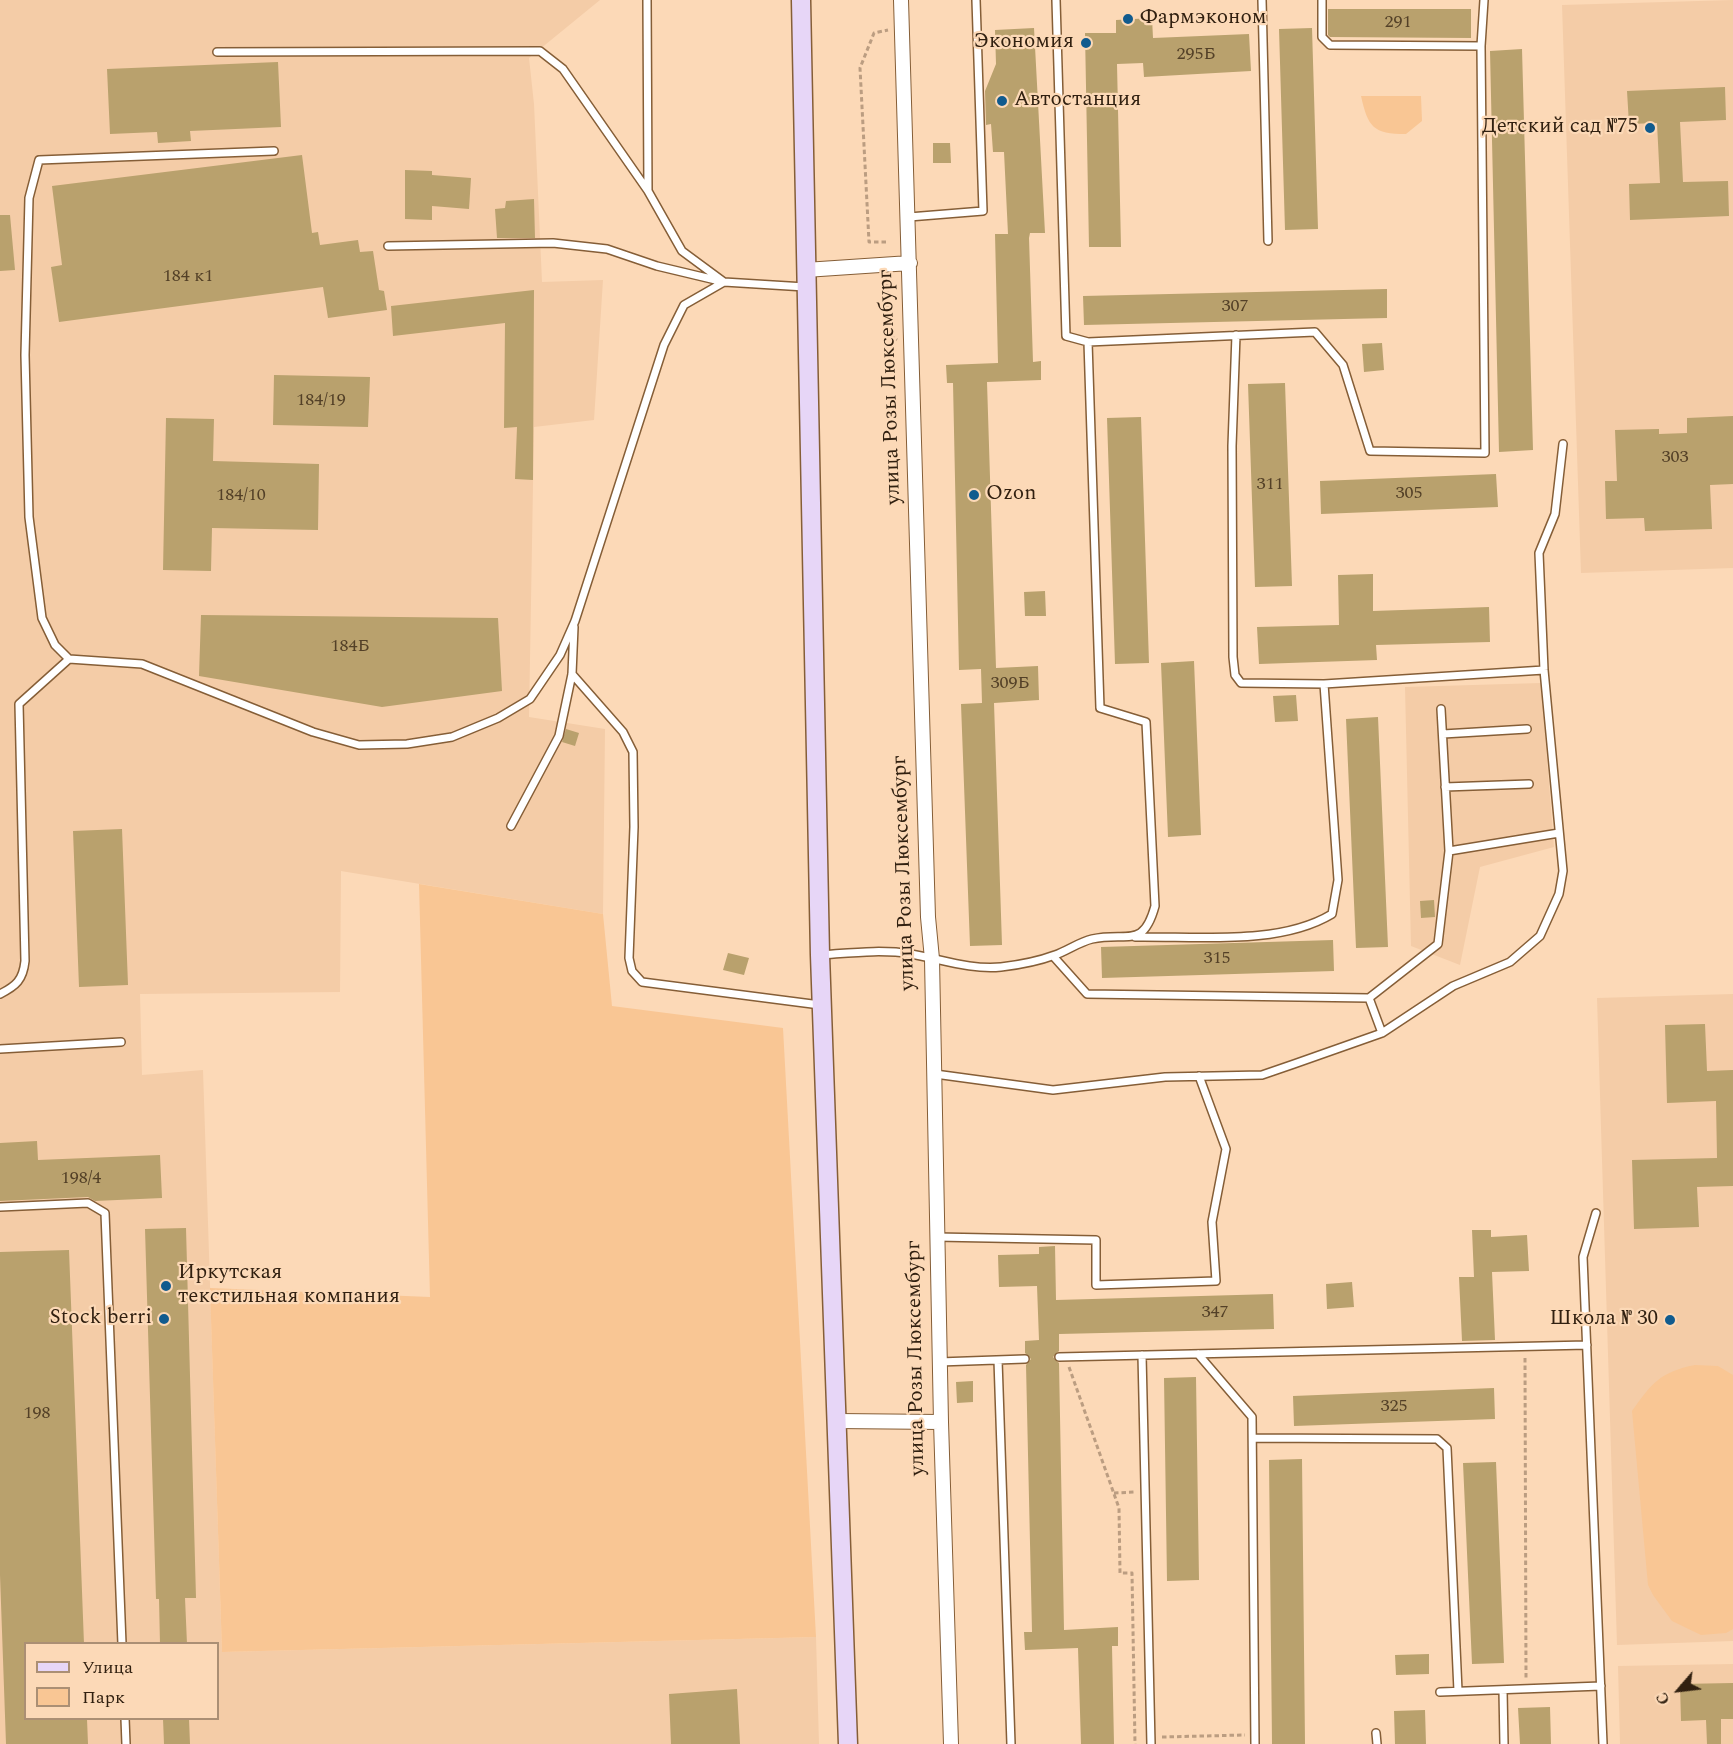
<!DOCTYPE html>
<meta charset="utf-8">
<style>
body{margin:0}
#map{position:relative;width:1733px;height:1744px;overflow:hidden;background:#fcd9b7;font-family:Spectral,serif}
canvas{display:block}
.legend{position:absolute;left:24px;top:1642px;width:195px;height:78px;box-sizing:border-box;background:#fcd9b7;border:2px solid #ab8f74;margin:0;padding:8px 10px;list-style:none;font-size:18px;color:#312010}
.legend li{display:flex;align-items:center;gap:12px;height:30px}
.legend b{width:30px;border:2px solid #ab8f74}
.north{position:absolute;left:1649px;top:1660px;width:60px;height:60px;-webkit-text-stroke:4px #fcd9b7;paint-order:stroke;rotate:242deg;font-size:16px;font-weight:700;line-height:24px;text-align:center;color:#312010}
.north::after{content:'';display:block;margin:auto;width:21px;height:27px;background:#312010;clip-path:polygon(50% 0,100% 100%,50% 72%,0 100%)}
</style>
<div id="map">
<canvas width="1733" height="1744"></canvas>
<ul class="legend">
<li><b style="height:8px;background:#e7d6f7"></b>Улица</li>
<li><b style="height:16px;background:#f9c694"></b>Парк</li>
</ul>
<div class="north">С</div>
</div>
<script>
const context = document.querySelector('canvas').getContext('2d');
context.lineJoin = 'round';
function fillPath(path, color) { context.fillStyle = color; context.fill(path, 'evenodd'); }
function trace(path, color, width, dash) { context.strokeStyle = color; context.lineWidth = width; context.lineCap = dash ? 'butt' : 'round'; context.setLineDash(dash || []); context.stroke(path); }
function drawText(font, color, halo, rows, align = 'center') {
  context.font = font + ' Spectral,serif'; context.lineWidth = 4.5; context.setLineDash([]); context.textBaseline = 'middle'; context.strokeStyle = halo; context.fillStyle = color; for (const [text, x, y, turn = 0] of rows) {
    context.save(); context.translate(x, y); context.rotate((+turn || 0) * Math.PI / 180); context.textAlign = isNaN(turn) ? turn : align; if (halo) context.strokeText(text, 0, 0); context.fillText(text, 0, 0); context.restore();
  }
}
fillPath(new Path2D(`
 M0,0H600L529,58L534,104L542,282L603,280L594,420L534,427L529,717L605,729L603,914L341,871L340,992L140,994L142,1075L203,1070L222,1652L816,1637L819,1744H0ZM26,1644H218V1718H26Z
 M1733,0V568L1581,573L1562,5Z
 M1541,683L1554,847L1480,867L1460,965L1411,946L1405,687Z
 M1733,994V1641L1617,1645L1597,998Z
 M1733,1664V1744H1620L1618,1666Z`), '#f4cca7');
fillPath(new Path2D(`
 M1361,96H1421L1422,121L1406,134C1373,134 1368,127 1361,96Z
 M419,884L603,914L612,1006L783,1028L816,1637L222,1652L210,1288L430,1297Z
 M1695,1365L1718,1366L1733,1375V1629L1726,1633L1701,1635L1672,1621L1653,1595L1648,1585L1632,1411C1652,1383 1660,1372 1695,1365Z`), '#f9c694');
fillPath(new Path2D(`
 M1328,9H1471V38L1330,37L1328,35Z
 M1152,18L1153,38L1249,34L1251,71L1144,77L1143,63L1117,64L1121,247H1089L1085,33H1116V20Z
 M1034,28L1045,233H1030L1029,238L1033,362L1041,361V380L987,382L996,668L1038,666L1039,700L994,703L1002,945L970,946L961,704L982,703L981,669L959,670L953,383H947L946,365L998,363L995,234H1008L1004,152H993L991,124L986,125L985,91L996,64L995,30Z
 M1312,28L1318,229L1285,230L1279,29Z
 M1522,49L1533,450L1499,452L1490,51Z
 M278,62L281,127L190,131L191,141L158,143L157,132L110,134L107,69Z
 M1725,87L1726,120L1680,122L1683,182L1728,181L1729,216L1630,220L1629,184L1660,183L1657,123L1629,124L1627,91Z
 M933,143H950L951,163H933Z
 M302,155L312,233L318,232L320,245L358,240L360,252L373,251L379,290L384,291L387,310L328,318L323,287L59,322L51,267L62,265L52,186Z
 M405,170L432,171V175L471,178L469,209L432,206V220L405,219Z
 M534,199L535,238H497L495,209L505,208L506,201Z
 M0,215H10L15,270L0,271Z
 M1387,289V318L1084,325L1083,296Z
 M534,290L533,480L515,479L517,427L504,428L505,323L393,336L391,306Z
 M1382,343L1384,370L1364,372L1362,344Z
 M274,375L370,377L368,427L273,425Z
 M1285,383L1292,586L1255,587L1248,384Z
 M1733,416V484L1710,485L1712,529L1645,531L1644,518L1606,519L1605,481H1617L1615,430L1659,429V434L1687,433V418Z
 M1141,417L1149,663L1115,664L1107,418Z
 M166,418L214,419L213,461L319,464L318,530L212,528L211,571L163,570Z
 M1496,474L1498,507L1321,514L1320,481Z
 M1373,574V611L1489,607L1490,642L1376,645L1377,660L1259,664L1257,627L1339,625L1338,575Z
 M1045,591L1046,616H1025L1024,592Z
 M201,615L498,618L502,691L382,707L199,676Z
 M1194,661L1201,835L1168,837L1161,663Z
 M1296,695L1298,721L1275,722L1273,696Z
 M1378,717L1388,947L1356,948L1346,719Z
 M566,729L579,733L575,746L562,742Z
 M122,829L128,985L79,987L73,831Z
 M1434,900L1435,917L1421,918L1420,901Z
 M1333,940L1334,971L1102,978L1101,947Z
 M728,953L749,958L744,975L723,970Z
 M1705,1024L1707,1071L1733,1070V1186L1697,1187L1699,1227L1634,1229L1632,1160L1717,1158L1716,1101L1667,1103L1665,1025Z
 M37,1141L38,1160L160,1155L162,1198L95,1201L88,1197L0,1201V1143Z
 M186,1228L196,1598H185L187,1644H160L159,1599H156L145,1229Z
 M1472,1230H1491V1237L1527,1235L1529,1271L1492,1272L1495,1340L1462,1341L1459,1277H1474Z
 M1055,1246L1056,1300L1273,1294L1274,1329L1059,1334V1351L1053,1357L1059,1363L1064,1630L1118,1627V1646H1112L1114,1744H1081L1078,1648L1025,1650L1024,1632H1032L1026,1365L1031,1359L1025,1353V1341L1039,1340L1037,1286L999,1287L998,1255L1039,1254V1247Z
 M69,1250L84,1644H26V1719H87L88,1744H6L0,1575V1252Z
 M1352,1282L1354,1307L1327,1309L1326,1284Z
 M1196,1377L1199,1580L1167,1581L1164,1378Z
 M973,1381V1402L957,1403L956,1382Z
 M1494,1388L1495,1419L1294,1426L1293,1396Z
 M1302,1459L1305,1744H1272L1269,1460Z
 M1496,1462L1504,1663L1472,1664L1463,1463Z
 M1429,1654V1674L1396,1675L1395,1655Z
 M1733,1683V1719H1721V1744H1707L1706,1720L1681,1721L1680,1684Z
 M737,1689L740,1744H671L669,1694Z
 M1550,1707L1551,1744H1520L1518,1708Z
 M1425,1710L1426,1744H1395L1394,1711Z
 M163,1719H189L190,1744H164Z`), '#b9a16d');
const lane = new Path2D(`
 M647,0L648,191L682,251L724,282L805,287
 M1056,0L1066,336L1088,342L1315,332L1343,365L1370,451L1485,453L1481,46L1330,45L1322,37V0
 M1262,0L1268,241
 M1481,46L1484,0
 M217,52L540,51L563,69L648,191
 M274,151L39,160L29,198L25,355L29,517L42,618L55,645L69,659L142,664L313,732L359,745L407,744L452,737L498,718L530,699L560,655L575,621L664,345L684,305L724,282L657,266L607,249L553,243L388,246
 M909,217L983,211L976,0
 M1236,335L1232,446L1233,657L1235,675L1241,683L1324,684L1544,670
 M572,674L623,732L633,752L634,827L629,958L632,971L642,982L820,1005
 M1443,734L1527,729
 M1445,787L1529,784
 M511,826L559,736L572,674L574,627
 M1449,851L1559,833
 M1135,937C1197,936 1279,946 1332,914L1338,880L1324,684
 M820,955C850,953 881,949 911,954C941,959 970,970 1001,967C1018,965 1039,961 1055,955C1067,951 1079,942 1092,939C1127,931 1143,950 1155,906L1146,722L1100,708L1088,342
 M1053,956L1087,994L1369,998L1382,1033
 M0,994C16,986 23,980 25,961L19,704L69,659
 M1369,998L1438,944L1449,851L1441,709
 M0,1049L121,1042
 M935,1074L1053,1090L1165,1077L1262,1075L1294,1064L1382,1033L1453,986L1510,962L1540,936L1559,894L1563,871L1544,670L1539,553L1555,514L1563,444
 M0,1207L88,1203L105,1213L122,1644
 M1596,1213L1583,1257L1603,1744
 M936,1237L1096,1240V1285L1216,1281L1212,1222L1226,1149L1199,1076
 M1198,1354L1252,1417L1255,1744
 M1142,1355L1151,1744
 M1059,1357L1587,1345
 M998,1360L1011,1744
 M939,1362L1025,1359
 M1254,1438L1437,1439L1447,1448L1458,1691
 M1503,1690L1504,1744
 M1440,1692L1601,1686
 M125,1718L126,1744
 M1376,1733L1377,1744`);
const street = new Path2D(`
 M901,0L928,917L932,959L941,1422L951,1744
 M805,270L910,263
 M837,1421L941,1422`);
const secondary = new Path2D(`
 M801,0L820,955L848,1744`);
trace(lane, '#855e37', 10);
trace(street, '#855e37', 16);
trace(secondary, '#855e37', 21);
trace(new Path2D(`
 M886,242H869L860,68L874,33L888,30
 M887,284L888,334L897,340
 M1525,1358L1526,1678
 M1069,1367L1119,1508L1120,1573H1132L1135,1744
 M1114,1493L1136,1492
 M1162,1737L1245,1735`), '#bb9d81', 3, [4.5, 3]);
trace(lane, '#fff', 7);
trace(street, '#fff', 14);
trace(secondary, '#e7d6f7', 18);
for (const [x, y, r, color] of [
 [1128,19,6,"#115b8e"],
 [1086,43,6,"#115b8e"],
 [1002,101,6,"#115b8e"],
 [1650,128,6,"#115b8e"],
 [974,495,6,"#115b8e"],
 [166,1286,6,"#115b8e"],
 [164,1319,6,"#115b8e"],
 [1670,1320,6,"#115b8e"]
]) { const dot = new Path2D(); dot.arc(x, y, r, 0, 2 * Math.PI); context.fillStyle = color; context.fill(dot); trace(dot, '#fcd9b7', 2); }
drawText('18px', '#534027', null, [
 ["291",1398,23],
 ["295Б",1196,55],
 ["184 к1",188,277],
 ["307",1235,307],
 ["184/19",321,401],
 ["303",1675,458],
 ["311",1270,485],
 ["305",1409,494],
 ["184/10",241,496],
 ["184Б",350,647],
 ["309Б",1010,684],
 ["315",1217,959],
 ["198/4",81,1179],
 ["347",1215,1313],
 ["325",1394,1407],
 ["198",37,1414]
]);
drawText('21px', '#312010', '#fcd9b7', [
 ["Фармэконом",1140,19],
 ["Экономия",1074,43,"right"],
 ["Автостанция",1014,101],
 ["Детский сад №75",1638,128,"right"],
 ["Ozon",986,495],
 ["Иркутская",178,1274],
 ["текстильная компания",178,1298],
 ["Stock berri",152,1319,"right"],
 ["Школа № 30",1658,1320,"right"]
], 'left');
drawText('21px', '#312010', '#fcd9b7', [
 ["улица Розы Люксембург",891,387,-92],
 ["улица Розы Люксембург",905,873,-92],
 ["улица Розы Люксембург",917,1358,-91]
]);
</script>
